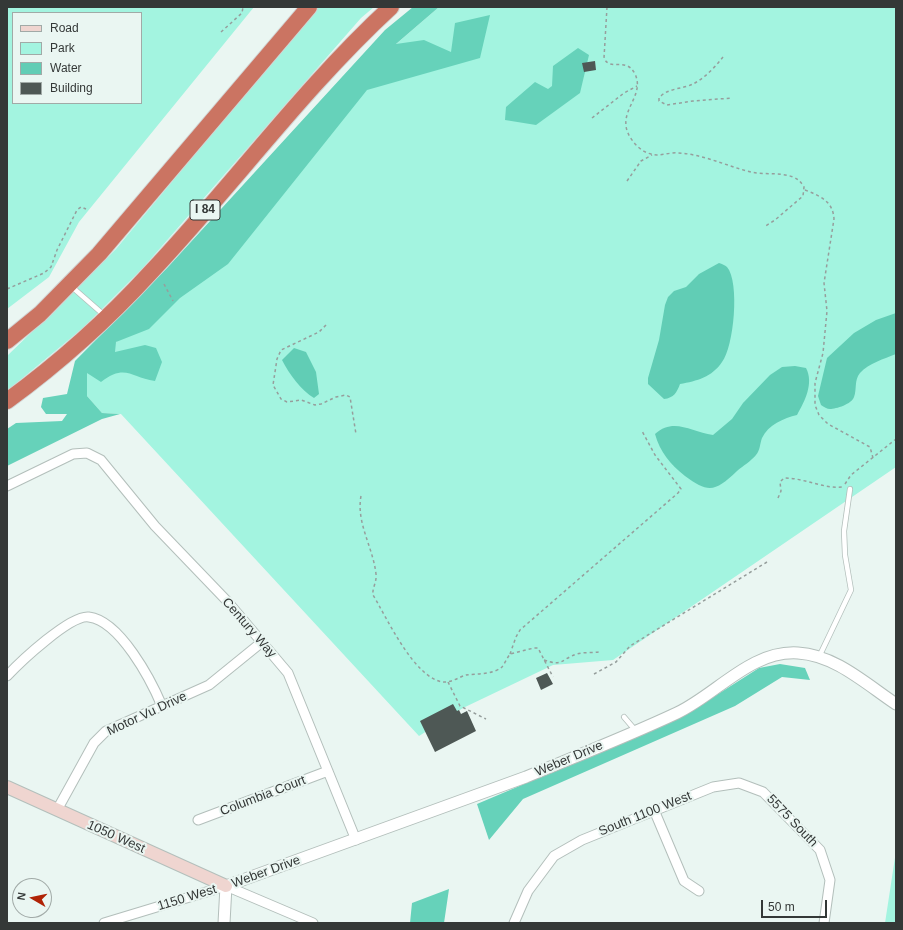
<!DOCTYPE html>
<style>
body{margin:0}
#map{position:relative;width:903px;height:930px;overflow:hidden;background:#eaf6f2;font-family:Helvetica,sans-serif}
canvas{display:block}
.frame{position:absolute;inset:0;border:8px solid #343837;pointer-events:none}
.legend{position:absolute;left:12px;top:12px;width:130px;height:92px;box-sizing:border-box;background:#eaf6f2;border:1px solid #a1aaa7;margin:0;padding:5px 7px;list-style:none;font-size:12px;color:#343837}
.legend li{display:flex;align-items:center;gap:8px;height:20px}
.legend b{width:20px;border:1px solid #a1aaa7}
.north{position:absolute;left:12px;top:878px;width:40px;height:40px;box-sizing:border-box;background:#eaf6f2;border:1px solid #a1aaa7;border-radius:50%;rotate:279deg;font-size:11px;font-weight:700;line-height:16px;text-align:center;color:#343837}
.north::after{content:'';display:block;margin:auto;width:14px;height:18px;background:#b02306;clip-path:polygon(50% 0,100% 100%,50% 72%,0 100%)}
.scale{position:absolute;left:761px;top:900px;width:66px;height:18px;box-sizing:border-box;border:2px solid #343837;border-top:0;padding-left:5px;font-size:12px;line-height:14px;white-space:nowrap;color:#343837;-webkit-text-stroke:3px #eaf6f2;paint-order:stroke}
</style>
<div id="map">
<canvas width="903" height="930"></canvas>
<div class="frame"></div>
<ul class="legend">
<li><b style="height:5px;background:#efd5d0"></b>Road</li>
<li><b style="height:11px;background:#a3f4e0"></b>Park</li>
<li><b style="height:11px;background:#61cdb5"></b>Water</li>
<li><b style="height:11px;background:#4e5855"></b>Building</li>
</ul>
<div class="north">N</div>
<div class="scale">50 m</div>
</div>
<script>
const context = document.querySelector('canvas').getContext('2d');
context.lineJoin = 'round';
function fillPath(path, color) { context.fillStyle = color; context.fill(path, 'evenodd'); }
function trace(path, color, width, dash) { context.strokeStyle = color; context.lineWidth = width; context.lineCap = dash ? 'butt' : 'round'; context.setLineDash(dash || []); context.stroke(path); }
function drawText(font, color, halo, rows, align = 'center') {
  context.font = font + ' Helvetica,sans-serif'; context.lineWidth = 4; context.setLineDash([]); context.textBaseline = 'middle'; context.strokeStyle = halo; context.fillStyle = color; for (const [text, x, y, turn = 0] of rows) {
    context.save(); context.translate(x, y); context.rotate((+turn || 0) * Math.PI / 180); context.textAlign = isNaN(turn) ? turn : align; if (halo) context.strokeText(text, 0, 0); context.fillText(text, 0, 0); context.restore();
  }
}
fillPath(new Path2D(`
 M7,7H254L79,222L49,277L7,309ZM13,13H141V103H13Z
 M317,7H374L361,18L142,269L83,328L7,391V356L76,289L116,249Z
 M439,7H896V467L613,660L553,665L463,708L419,736L121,414L102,413L87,396V373L395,45Z
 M896,851V923H885Z`), '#a3f4e0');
fillPath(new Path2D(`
 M413,7H439L396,44L424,40L451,52L455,23L490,15L480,58L367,90L228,264L180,298L149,329L116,342L115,352L145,345L156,348L162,362L155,381C131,378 126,363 101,382L87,373V396L102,413L120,414L102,419L7,466V429L16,423L62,421L67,414H46L41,407L43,398L67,394L75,361L167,268L385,30Z
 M578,48L589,55L580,93L536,125L505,120L506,107L535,82L548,89L552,86L553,66Z
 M780,664L805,668L810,680L782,677L735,706L523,799L489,840L477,804L682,717L759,668Z
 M449,889L444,923H410L412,903Z`), '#66d2ba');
fillPath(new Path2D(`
 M719,263C722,264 725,265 727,267C740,282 734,347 722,362C712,377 697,381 680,384C677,392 674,398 664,399L648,384V378L659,340L665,305L668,297L674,291L686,287L699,274Z
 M896,313V354C884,359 869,363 860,373C854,380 857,390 854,397C852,404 836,409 830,409C827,409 824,407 821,405L818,396L827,358L854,333L876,320Z
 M294,348L306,352L316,372L319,394L314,398C301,390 289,374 282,360Z
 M795,366L806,368C814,383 805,401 797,415C784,418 768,425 762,438C760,443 760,451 756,455C751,461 743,466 737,471C716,491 709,494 685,476C670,464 660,452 655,434C674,417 691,432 713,435L732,419L743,403L770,375L782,367Z`), '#61cdb5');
fillPath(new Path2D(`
 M595,61L596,70L584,72L582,63Z
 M547,673L553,684L541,690L536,678Z
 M453,704L457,711L459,710L461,714L467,711L476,731L435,752L420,721Z`), '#4e5855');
const service = new Path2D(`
 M72,287L104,315
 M819,657L851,590L845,555L844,531L850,489
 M624,717L636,731`);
const minor = new Path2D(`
 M7,486L73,454L87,453L101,460L155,526L227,601L288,673L356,840
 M7,676C20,662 71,614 89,617C120,621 151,680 162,706
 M57,810L94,743L106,731L209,685L262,642
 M654,810L684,881L699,891
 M198,820L328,771
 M104,923L226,886L313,923
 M514,923L528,891L554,856L582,840L713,787L739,783L763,792L820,850L830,880L824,923`);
const tertiary = new Path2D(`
 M224,923L226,886L526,777C577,756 628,736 677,713C717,694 751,650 798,653C835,655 866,684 896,704`);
const secondary = new Path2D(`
 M7,787L226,886`);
const motorway = new Path2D(`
 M7,341L40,314L99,254L309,7
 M7,401C59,363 108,319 151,272C233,185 303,88 391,7`);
trace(service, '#b3bfbb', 6);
trace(minor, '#b3bfbb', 11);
trace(tertiary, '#b3bfbb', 13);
trace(secondary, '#b3bfbb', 14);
trace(motorway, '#d2d3d3', 18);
trace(new Path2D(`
 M607,7L604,58C610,72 626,56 635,74C646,97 615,112 630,137C635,145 642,152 651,154C659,157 669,152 678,153C703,154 726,166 751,172C764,175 780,172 793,177C798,179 801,182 804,187L803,196L775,220L764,227
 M221,32L242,13L243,7
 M723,57C715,67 705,78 693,84C683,89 667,88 659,98V101L667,105L693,101L732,98
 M592,118L624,93L637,86
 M627,181L641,161L652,155
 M805,190C820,196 833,201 834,219L824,283L827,311L823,353L815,383V405L819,415L828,424L870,447L873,458
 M164,284L173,301
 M7,289L44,273L51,267L57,250L77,210L81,207L86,209
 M326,325L319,332L281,350L277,359L273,385L281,399L287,402L301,400L315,405L321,404L336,397L346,395L350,397L356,434
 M845,484L851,475L896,439
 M361,496C356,523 373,547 376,574C377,582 372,588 373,595C387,618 414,678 443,682C451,683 459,677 466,675C477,674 494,674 502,667C505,663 507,658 510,654L534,648H538L553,677
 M778,498L781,491L780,482L784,478C805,478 823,489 843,487
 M510,654L516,637L520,630L678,493L681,489L655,455L642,431
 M544,660C563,667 561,659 577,654C583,652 592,653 599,652
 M594,674L616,662L630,646L767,562
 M448,682L460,706L486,719`), '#969e9c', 1.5, [3, 3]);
trace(service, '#fff', 4.5);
trace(minor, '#fff', 9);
trace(tertiary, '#fff', 11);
trace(secondary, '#efd5d0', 12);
trace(motorway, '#cb7462', 16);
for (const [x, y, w] of [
 [205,210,30]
]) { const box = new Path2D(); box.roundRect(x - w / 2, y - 10, w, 20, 3); context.fillStyle = '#eaf6f2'; context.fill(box); trace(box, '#343837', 1); }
drawText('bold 12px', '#343837', null, [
 ["I 84",205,210]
]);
drawText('13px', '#343837', '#eaf6f2', [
 ["Century Way",249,628,49],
 ["Motor Vu Drive",147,714,-25],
 ["Weber Drive",569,759,-23],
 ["Columbia Court",263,796,-21],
 ["South 1100 West",645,814,-22],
 ["5575 South",792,821,46],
 ["1050 West",116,837,24],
 ["Weber Drive",266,872,-20],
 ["1150 West",187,898,-17]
]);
</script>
